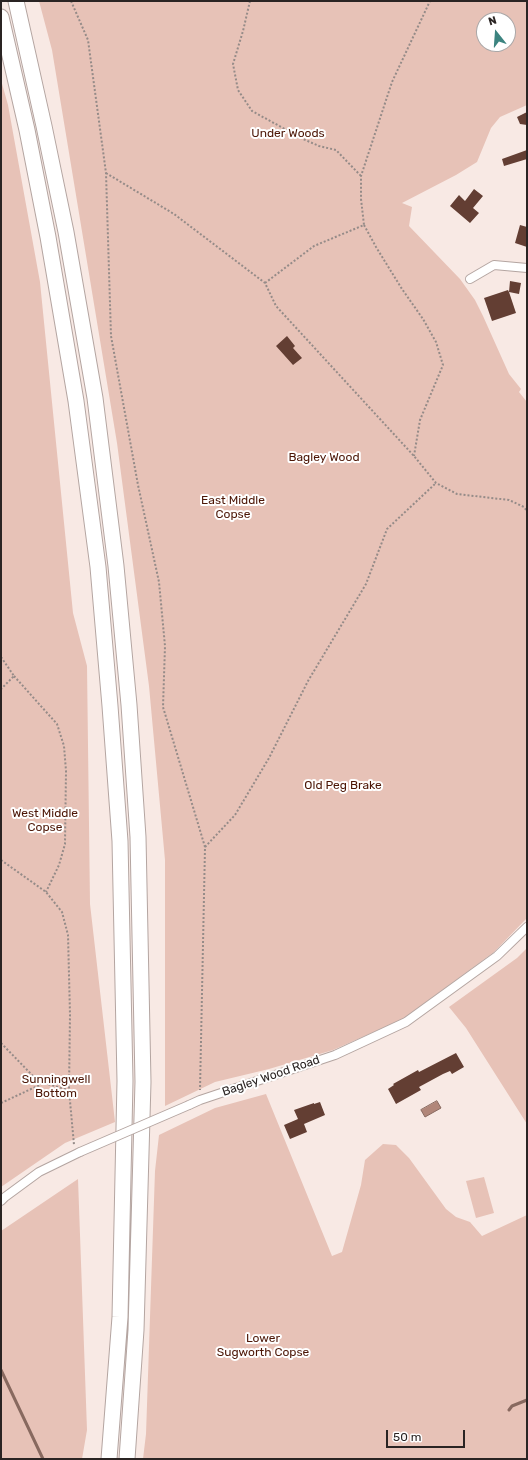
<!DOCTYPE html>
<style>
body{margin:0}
#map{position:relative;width:528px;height:1460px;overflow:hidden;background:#f8e9e4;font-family:Rubik,sans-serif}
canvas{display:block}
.frame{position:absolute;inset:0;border:2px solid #2a2423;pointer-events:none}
.north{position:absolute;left:476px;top:12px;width:40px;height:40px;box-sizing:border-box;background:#fff;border:1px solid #aaa7a7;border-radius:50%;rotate:343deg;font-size:11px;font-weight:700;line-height:16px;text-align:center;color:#2a2423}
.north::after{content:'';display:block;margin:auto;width:14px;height:18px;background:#3c8480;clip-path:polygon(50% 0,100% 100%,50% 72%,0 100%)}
.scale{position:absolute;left:386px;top:1430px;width:79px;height:18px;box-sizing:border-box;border:2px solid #2a2423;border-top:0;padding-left:5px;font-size:12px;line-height:14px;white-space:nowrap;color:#2a2423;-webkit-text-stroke:3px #fff;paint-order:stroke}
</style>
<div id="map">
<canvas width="528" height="1460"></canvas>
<div class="frame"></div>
<div class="north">N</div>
<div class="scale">50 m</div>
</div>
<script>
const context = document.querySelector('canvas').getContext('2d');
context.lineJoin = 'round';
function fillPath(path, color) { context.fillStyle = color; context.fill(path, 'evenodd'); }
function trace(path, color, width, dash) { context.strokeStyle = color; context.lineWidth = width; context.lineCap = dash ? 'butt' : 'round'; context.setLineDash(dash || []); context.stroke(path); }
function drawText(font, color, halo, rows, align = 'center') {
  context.font = font + ' Rubik,sans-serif'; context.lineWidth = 4; context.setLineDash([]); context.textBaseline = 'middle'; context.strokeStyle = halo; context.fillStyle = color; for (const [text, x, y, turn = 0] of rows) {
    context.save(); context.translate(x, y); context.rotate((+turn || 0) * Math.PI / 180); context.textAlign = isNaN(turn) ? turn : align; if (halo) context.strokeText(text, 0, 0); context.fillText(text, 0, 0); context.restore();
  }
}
fillPath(new Path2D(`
 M39,1H527V105L500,117L491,128L477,162L456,175L402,203L412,207L409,226L460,279L475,300L483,316L509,374L521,389L519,392L527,402V918L494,952L403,1019L333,1050L269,1069L215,1082L165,1106V860L149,686L117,443L52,50ZM484,20H508V44H484Z
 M1,80L8,105L40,282L73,613L87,666L90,904L115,1122L65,1143L1,1187Z
 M527,948V1124L466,1028L449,1007L517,958Z
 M266,1094L332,1256L342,1252L361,1185L365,1160L383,1144L396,1145L409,1158L446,1209L456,1217L470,1222L482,1236L527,1215V1459H143L146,1434L155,1171L159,1135L215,1108Z
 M484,1177L494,1213L476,1218L466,1181Z
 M78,1179L87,1430L82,1459H1V1231Z`), '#e7c2b7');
const water = new Path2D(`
 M437,1101L441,1108L425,1117L421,1110Z`);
fillPath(water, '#b18679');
trace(water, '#88695f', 1);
trace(new Path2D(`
 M1,1370L43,1459
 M509,1410L512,1406L527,1400`), '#88695f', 3);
fillPath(new Path2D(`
 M527,112V125L520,124L517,117Z
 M527,150V159L504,166L502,159Z
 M474,189L483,196L473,208L479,213L470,223L450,206L459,195L465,201Z
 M520,225L527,227V247L515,243Z
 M510,281L521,283L519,294L509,292L516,313L492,321L484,298L508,290L509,292Z
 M287,336L295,346L293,348L302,358L293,365L276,346Z
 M456,1053L464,1067L452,1074L450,1071L443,1074L419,1087L421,1090L396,1104L388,1089L394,1085L393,1084L418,1070L419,1072Z
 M320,1102L325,1115L304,1124L307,1132L290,1139L284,1125L298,1119L294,1110L314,1103V1104Z`), '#633e33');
const street = new Path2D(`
 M470,279L494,265L527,268
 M189,1105L200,1100L335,1055L406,1022L497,956L527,927
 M1,1201L5,1197L39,1172L80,1152`);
const highway = new Path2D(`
 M16,1L44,126L66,232L95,398L116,566L129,705L138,837L143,1082L136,1330L127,1459
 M1,17L27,130L48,237L76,401L98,567L110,706L120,841L125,1081L120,1317L109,1459`);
trace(street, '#b4a5a1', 10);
trace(highway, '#b4a5a1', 17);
trace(new Path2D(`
 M71,1L88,40L106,173L111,336L138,485L159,582L165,646L163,707L205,847L200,1090
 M250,1L243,31L233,64L238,90L252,111L303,139L319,146L336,150L361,176
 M106,173L174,214L265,283L276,306L414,456L436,483L457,494L509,500L524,507L527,511
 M364,225L376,247L402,289L423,319L436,342L443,365L420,420L414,456
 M265,283L314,246L364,225L361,199V176L392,82L430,1
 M1,657L14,676L1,689
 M14,676L57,724L64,746L66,771L65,844L59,865L46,892
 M205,847L235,815L269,758L308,681L366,584L387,529L436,483
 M1,860L46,892L62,912L68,935L70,1015L69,1090L74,1145
 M1,1043L33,1076L44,1083
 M1,1103L44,1083L69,1090`), '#958b88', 2, [2, 2]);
trace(street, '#fff', 8);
trace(highway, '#fff', 15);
const streetBridge = new Path2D(`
 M80,1152L189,1105`);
trace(streetBridge, '#b4a5a1', 10, []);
trace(streetBridge, '#fff', 8);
drawText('12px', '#4c1606', '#fff', [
 ["Under Woods",288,134],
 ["Bagley Wood",324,458],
 ["East Middle",233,501],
 ["Copse",233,515],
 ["Old Peg Brake",343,786],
 ["West Middle",45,814],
 ["Copse",45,828],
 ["Sunningwell",56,1080],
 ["Bottom",56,1094],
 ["Lower",263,1339],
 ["Sugworth Copse",263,1353]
]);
drawText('12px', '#2a2423', '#fff', [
 ["Bagley Wood Road",271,1076,-19]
]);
</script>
